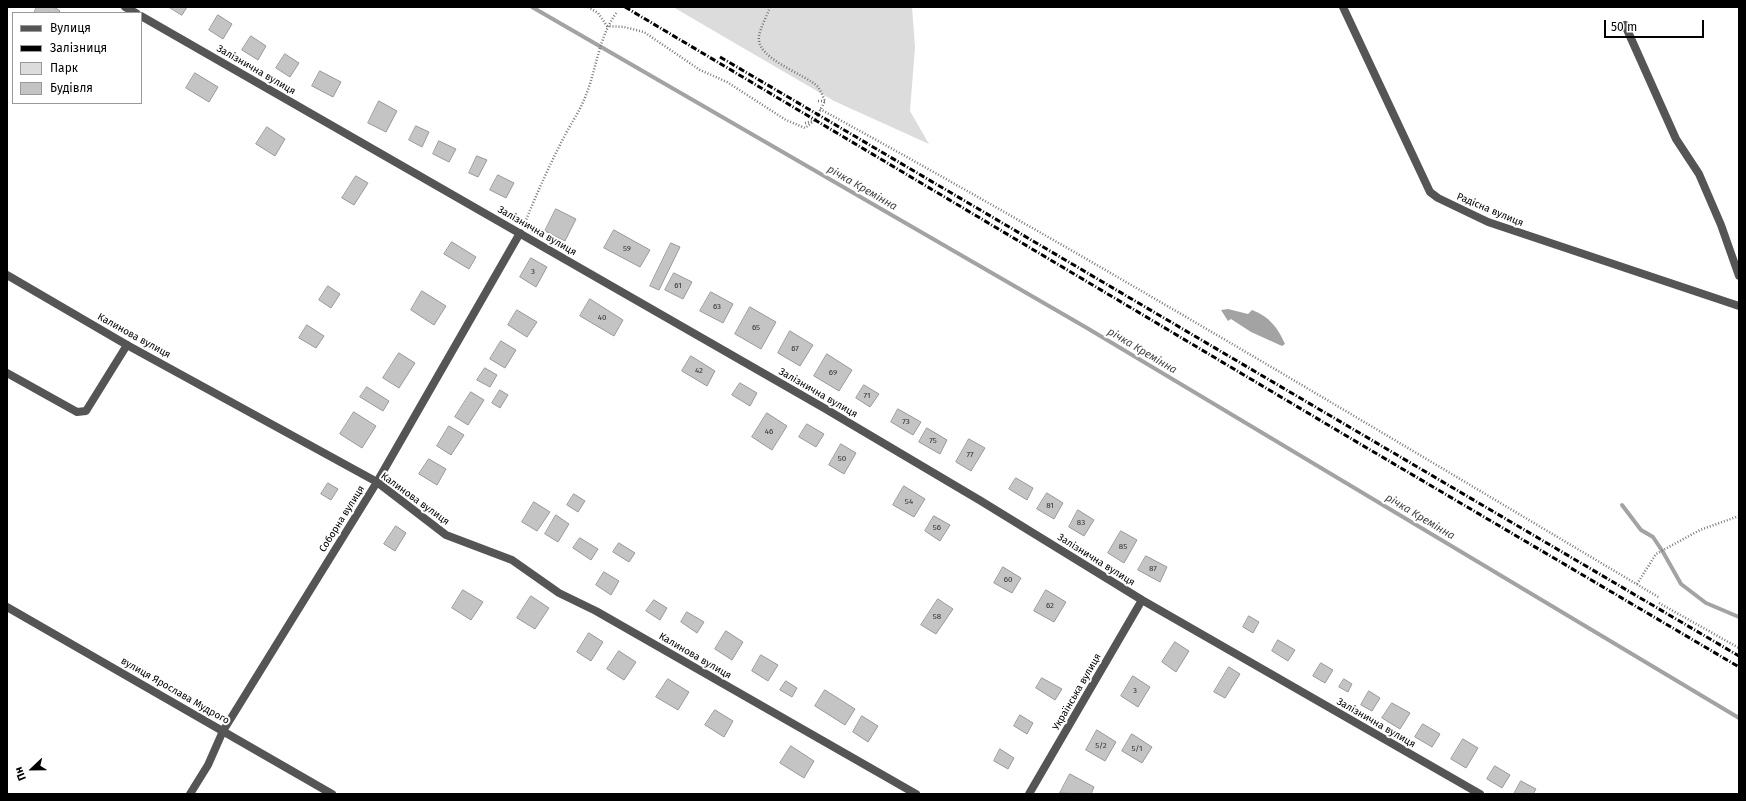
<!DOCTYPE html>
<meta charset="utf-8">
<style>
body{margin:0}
#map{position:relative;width:1746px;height:801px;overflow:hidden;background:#fff;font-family:"Fira Sans",sans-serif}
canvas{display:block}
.frame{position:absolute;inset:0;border:8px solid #000;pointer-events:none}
.legend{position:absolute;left:12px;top:12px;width:130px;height:92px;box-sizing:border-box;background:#fff;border:1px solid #999;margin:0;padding:5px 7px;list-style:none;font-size:12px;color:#000}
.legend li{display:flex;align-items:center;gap:8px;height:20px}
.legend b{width:20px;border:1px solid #999}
.north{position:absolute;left:12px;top:749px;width:40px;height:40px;-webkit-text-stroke:3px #fff;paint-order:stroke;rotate:248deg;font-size:11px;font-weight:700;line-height:16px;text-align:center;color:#000}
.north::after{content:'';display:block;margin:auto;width:14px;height:18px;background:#000;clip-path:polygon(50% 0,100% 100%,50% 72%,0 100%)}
.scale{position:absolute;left:1604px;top:20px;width:100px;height:18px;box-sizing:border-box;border:2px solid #000;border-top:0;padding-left:5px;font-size:12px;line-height:14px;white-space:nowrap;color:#000;-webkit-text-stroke:3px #fff;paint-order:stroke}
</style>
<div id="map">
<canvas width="1746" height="801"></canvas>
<div class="frame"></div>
<ul class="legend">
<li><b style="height:5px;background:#555"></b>Вулиця</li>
<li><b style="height:5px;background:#000"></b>Залізниця</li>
<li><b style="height:11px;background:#dcdcdc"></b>Парк</li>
<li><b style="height:11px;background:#c4c4c4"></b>Будівля</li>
</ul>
<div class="north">Пн</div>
<div class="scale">50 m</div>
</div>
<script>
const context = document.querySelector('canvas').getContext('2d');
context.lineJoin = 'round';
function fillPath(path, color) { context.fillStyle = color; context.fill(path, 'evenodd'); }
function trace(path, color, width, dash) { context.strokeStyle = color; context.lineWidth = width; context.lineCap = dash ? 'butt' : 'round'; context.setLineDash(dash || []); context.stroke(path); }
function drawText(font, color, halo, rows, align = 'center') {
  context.font = font + ' "Fira Sans",sans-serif'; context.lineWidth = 4; context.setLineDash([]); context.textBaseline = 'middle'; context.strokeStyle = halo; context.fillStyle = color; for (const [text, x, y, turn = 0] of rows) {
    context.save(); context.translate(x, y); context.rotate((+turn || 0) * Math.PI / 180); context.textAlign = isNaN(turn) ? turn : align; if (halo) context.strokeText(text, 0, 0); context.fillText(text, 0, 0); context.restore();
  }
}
fillPath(new Path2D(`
 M673,7H912L915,47L910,111L929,144L834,101Z`), '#dcdcdc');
fillPath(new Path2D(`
 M1228,309L1248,314L1252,310C1270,317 1278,328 1285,344L1282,346L1251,332L1231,319L1228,321L1221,310Z`), '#a3a3a3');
trace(new Path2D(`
 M532,7L1087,328L1739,718
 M1622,505L1641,530L1653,537L1663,552L1681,584L1706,603L1739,617`), '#a3a3a3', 4);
const building = new Path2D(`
 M37,7H54L60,11L58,13H34Z
 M169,7H187L182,15Z
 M218,15L232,24L223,39L209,30Z
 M251,36L266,46L258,60L242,50Z
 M285,54L299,63L290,77L276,68Z
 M320,71L341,82L333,97L312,86Z
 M195,73L218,87L209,102L186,88Z
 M379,101L397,111L386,132L368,123Z
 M416,126L429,132L422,147L409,140Z
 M267,127L285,139L275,156L256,144Z
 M439,141L456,149L449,162L433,154Z
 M477,156L487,160L478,177L469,173Z
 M498,175L514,183L506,198L490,190Z
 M356,176L368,183L354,205L342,198Z
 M556,209L576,219L565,241L545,231Z
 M614,230L650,250L640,267L604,248Z
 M452,242L476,257L469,269L444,254Z
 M671,243L680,247L659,290L650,286Z
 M531,258L547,267L536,287L520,277Z
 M674,273L692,282L683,299L665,290Z
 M328,286L340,294L331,308L319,300Z
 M422,291L446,306L434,325L411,310Z
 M711,292L733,304L723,323L700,311Z
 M590,299L623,320L614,336L580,316Z
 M750,307L776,322L761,349L735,334Z
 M517,310L537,322L527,337L508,325Z
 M307,325L324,336L316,348L299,338Z
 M790,331L813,345L800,366L778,353Z
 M501,341L516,350L505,368L490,359Z
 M399,353L415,363L399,388L383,378Z
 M827,354L852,370L839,391L814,376Z
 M691,356L715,371L707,386L682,371Z
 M485,368L497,375L490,387L477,380Z
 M740,383L757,393L750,406L732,395Z
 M864,385L879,394L870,407L856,398Z
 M367,387L389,401L383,411L360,397Z
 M500,390L508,395L500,408L492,403Z
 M471,392L484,400L468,425L455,417Z
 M898,409L921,422L913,435L891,422Z
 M354,412L376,426L362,448L340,434Z
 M767,413L787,426L772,450L752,437Z
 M807,424L824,434L816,447L799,437Z
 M449,426L464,435L451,455L437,446Z
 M927,428L947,440L940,454L919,442Z
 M969,439L985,448L971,471L956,462Z
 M841,444L856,453L844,474L829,465Z
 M429,459L446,469L437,485L419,474Z
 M1016,478L1033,488L1027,500L1009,489Z
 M328,483L338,489L331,500L321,494Z
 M904,486L925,499L914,517L893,505Z
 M1047,493L1063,503L1054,519L1037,509Z
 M574,494L585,501L578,512L567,505Z
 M534,502L550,512L537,531L522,522Z
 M1078,510L1094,520L1084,536L1069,527Z
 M556,515L569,524L558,542L545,534Z
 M934,516L950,525L940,541L925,531Z
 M396,526L406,533L395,551L384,544Z
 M1121,531L1137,540L1124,563L1108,553Z
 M580,538L598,549L591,560L573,548Z
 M619,543L635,553L629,562L613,552Z
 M1146,556L1167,567L1160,582L1138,570Z
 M1003,567L1021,578L1012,593L994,583Z
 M604,572L619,581L611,595L596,585Z
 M463,590L483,602L471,620L452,608Z
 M1046,590L1066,602L1054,622L1034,611Z
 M531,596L549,608L535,629L517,618Z
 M938,599L953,609L936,634L921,625Z
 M654,600L667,608L660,620L646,611Z
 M687,612L704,622L697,633L681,622Z
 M1249,616L1259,622L1253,633L1243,627Z
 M726,631L743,642L732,660L715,649Z
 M589,633L603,642L591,661L577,652Z
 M1278,640L1295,650L1288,661L1272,651Z
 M1175,642L1189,651L1176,672L1162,662Z
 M619,651L636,662L624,680L607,669Z
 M761,655L778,665L768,681L752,671Z
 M1321,663L1333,670L1325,683L1313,676Z
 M1229,667L1240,674L1225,698L1214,692Z
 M1133,676L1150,687L1138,707L1121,696Z
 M1042,678L1062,689L1055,700L1036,688Z
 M668,679L689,692L678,710L656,697Z
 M1344,679L1352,684L1348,692L1339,687Z
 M786,681L797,688L792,697L780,690Z
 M825,690L855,709L845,725L815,706Z
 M1369,691L1380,698L1372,711L1361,705Z
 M1392,703L1410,713L1400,729L1382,718Z
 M715,710L733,721L724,737L705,725Z
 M1020,715L1033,723L1027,734L1014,726Z
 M862,716L878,726L868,742L853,732Z
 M1423,724L1440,734L1432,747L1415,737Z
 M1097,730L1116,742L1105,761L1086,750Z
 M1132,734L1152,747L1142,763L1122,751Z
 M1463,739L1478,748L1466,768L1451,759Z
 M791,746L814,761L804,778L780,763Z
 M1000,749L1014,758L1008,769L994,761Z
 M1495,766L1510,775L1502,788L1487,779Z
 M1070,774L1094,787L1091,794L1060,793Z
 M1521,781L1536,789L1533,794H1514Z`);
fillPath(building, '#c4c4c4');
trace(building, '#999', 1);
trace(new Path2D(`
 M588,7L598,13L607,26L624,27L644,32L700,70L727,82L786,120L805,128L815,120L825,101
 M770,7C767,16 761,26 759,36C755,59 806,74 818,87C821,91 823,97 825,101
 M818,101H825
 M820,109C1105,265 1382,433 1660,598
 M805,123L812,121
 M524,225C536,195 549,166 564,137C570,125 578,114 583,102C597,72 597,39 617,12
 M1637,584L1656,554L1700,530L1739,516
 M1659,603L1739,648`), '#777', 2.5, [1, 2]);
trace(new Path2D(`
 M7,373L77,412L86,411L127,345`), '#555', 8);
trace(new Path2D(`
 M125,7L136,13
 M1343,7L1430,192L1438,198L1488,222L1739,306
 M141,16L824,408L981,501L1142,600L1480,794
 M1625,25L1676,139L1699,174L1721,225L1739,276
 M7,275L127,345L377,482L446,535L512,560L559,593L596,611L916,794
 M7,607L332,794
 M190,794L208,765L223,731L377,482L520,233
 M1029,794L1142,600`), '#555', 8);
trace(new Path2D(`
 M625,7L1350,438L1739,667
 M720,57L1739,656`), '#000', 3, [6, 2, 1, 2]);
drawText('8px', '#313131', null, [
 ["59",627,249],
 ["3",533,272],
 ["61",678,286],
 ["63",717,307],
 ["40",602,318],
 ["65",756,328],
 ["67",795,349],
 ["42",699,371],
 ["69",833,373],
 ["71",867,396],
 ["73",906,422],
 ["46",769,432],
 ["75",933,441],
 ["77",970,455],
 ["50",842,459],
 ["54",909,502],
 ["81",1050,506],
 ["83",1081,523],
 ["56",937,528],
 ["85",1123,547],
 ["87",1153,569],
 ["60",1008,580],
 ["62",1050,606],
 ["58",937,617],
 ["3",1135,691],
 ["5/2",1101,746],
 ["5/1",1137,749]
]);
drawText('10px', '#000', '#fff', [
 ["Залізнична вулиця",256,70,30],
 ["Радісна вулиця",1490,210,23],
 ["Залізнична вулиця",537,231,30],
 ["Калинова вулиця",134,336,29],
 ["Залізнична вулиця",818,393,30],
 ["Калинова вулиця",415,499,36],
 ["Соборна вулиця",342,519,-58],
 ["Залізнична вулиця",1096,560,32],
 ["Калинова вулиця",695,656,30],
 ["вулиця Ярослава Мудрого",175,691,30],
 ["Українська вулиця",1077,692,-60],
 ["Залізнична вулиця",1376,723,30]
]);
drawText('italic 11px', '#444', '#fff', [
 ["річка Кремінна",862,188,30],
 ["річка Кремінна",1142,351,31],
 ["річка Кремінна",1420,517,31]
]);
</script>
